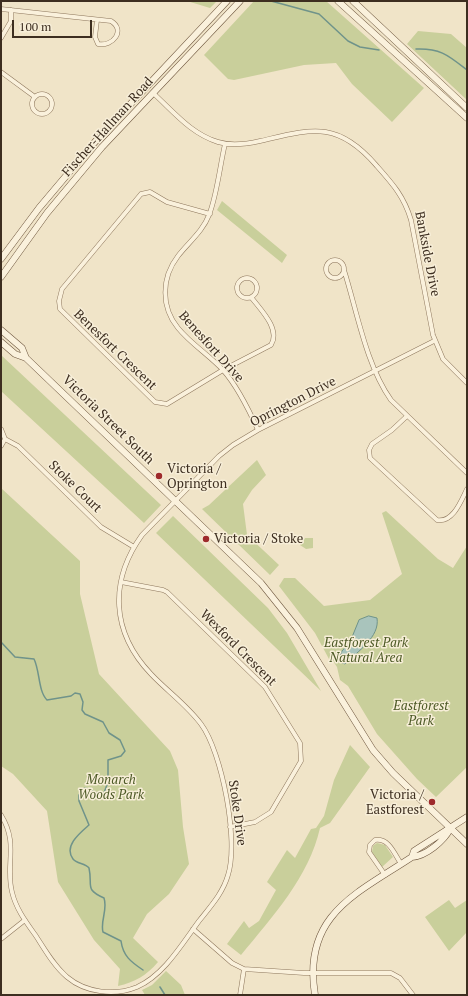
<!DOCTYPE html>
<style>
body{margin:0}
#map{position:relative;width:468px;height:996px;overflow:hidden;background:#f0e4c8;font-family:"PT Serif",serif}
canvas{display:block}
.frame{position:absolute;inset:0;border:2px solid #3d2e20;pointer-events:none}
.scale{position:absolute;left:12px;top:20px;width:80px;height:18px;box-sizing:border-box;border:2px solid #3d2e20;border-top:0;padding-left:5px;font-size:12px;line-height:14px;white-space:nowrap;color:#3d2e20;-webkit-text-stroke:3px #f7eed8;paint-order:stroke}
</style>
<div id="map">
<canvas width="468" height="996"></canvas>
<div class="frame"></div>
<div class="scale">100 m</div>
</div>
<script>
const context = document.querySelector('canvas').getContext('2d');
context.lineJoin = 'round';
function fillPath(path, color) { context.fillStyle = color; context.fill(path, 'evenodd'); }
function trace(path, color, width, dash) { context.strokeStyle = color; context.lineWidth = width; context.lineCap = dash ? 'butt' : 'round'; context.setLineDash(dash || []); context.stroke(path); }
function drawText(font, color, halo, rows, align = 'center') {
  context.font = font + ' "PT Serif",serif'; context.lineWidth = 3; context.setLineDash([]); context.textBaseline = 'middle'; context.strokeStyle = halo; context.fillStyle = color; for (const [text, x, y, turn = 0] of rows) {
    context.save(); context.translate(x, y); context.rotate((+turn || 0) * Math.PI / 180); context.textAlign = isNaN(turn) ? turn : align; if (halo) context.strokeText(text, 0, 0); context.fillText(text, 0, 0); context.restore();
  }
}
fillPath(new Path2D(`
 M187,1H217L210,8Z
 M254,1H326L424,88L392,122L352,84L336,63L304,65L234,80L228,79L204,55Z
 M418,31L451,34L467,48V100L407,44Z
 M222,201L287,255L282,263L217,210Z
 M1,355L161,505L144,523L1,391Z
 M257,460L266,475L252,490L243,504L247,535L279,565L270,575L202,509L209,505Z
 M1,488L80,561V594L99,674L170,751L178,770L183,827L189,864L169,894L147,914L133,938L158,962C146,976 135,982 118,986L120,969L94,940L58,882L47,811L13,774L1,766Z
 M386,511L438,559L453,568L467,546V767L436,797L417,779L377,734L348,686L340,680L337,667L331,658L329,659L315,633L279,586L284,578H295L324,606L370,600L402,574L382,513Z
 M173,516L268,608L287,633L321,691L156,533Z
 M305,538H313V548L306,549L300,545Z
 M350,745L370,767L330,823L320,828C309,877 272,917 241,955L227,944L244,921L249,928L259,921L276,890L267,882L287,850L295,858L311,829L316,828L324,816L334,780Z
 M377,843L385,845L393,857L382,867L372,852L373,846Z
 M449,900L455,908L467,900V932L449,951L425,917Z
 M166,971L181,985L185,995H145L142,990L152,985Z`), '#c9cf9b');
const water = new Path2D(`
 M369,616L377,618C380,637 358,651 345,664L338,661L342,651L350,642L359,620Z`);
fillPath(water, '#a9c4bc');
trace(water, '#6f938a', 1);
trace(new Path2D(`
 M271,1L319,14L348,41L360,47L379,50
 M416,49C441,48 449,56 467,70
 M1,642L15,657L34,659C40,671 38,691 47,700L71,696L75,693L80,694L83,702L82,710L85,714L103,722L109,733L120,740L125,751L121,756L108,760V782L104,793L99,794L85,788L79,795V801L89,825C81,832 63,846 73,859C77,864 85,863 89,868C93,886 84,889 104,898C108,910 100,921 103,932L121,941C123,956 131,962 143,970
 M160,987L165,995`), '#6f938a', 1.5);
const street = new Path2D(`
 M1,9L111,21C126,30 113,47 98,44L95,37L97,20
 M1,38L11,21V10
 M1,72L35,97
 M153,93C173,111 191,134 218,142C231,146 247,144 260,141C312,129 337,120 376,165C392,183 404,196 411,220L433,335L443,359L467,383
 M32 104a10 10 0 1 1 20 0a10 10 0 1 1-20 0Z
 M225,144C220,165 217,195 209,215C203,231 189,242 178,256C161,278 161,307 178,328C191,344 209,355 223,370C238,387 249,410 258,430
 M210,214L167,202L150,192L141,194L62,289L59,301L60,309L155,402L167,404L223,370L271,345C281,329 260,309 251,297
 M326 269a9 9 0 1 1 18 0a9 9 0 1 1-18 0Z
 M344,270C357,311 366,365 391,400L467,473
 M237 288a10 10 0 1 1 20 0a10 10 0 1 1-20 0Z
 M407,416L392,430L372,444L369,450L370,458L437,520C453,523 461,501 467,489
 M1,429L5,439L1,446
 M5,439L18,446L101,527L134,547
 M121,582L163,590L167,592L265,687L300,743L301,761L271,812L255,822L230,827
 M1,815C19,844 5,864 12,892C16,909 26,922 36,936C45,950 54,966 67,977C86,993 115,996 137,987C164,975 182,944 199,921C210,907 223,893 228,875C239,841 222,752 201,724C187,705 167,691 151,674C111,632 109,581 142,535L219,456L233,445L258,430L434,341
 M385,875L369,852L370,845L375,840C389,838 394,853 401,864
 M193,929L232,963L244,969L304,973H391L400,978L413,995
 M1,939L25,920
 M240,995L244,969`);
const secondary = new Path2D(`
 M338,1L467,118
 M353,1L467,108
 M1,259L39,208L93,144L227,1
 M1,277L47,213L102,147L240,1
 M1,330L22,348L26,358
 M1,342L15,354L26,358L261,583L297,628L373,750L393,773L467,844
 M412,857L414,851L467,817
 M315,995C302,915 356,894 412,857C426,856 444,841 450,829`);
trace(street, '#8d765c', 5);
trace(secondary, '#6f573f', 7);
trace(street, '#faf1dc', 4);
trace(secondary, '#faf1dc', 6);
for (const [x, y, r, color] of [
 [159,476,4,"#9e2a2b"],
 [206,539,4,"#9e2a2b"],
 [432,802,4,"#9e2a2b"]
]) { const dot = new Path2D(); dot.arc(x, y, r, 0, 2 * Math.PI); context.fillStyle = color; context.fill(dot); trace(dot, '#f7eed8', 1.5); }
drawText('13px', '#3d2e20', '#f7eed8', [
 ["Fischer-Hallman Road",108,127,-48],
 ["Bankside Drive",427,254,79],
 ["Benesfort Drive",211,347,48],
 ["Benesfort Crescent",115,350,44],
 ["Oprington Drive",293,402,-27],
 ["Victoria Street South",108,420,44],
 ["Stoke Court",75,487,44],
 ["Wexford Crescent",238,648,45],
 ["Stoke Drive",237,813,82]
]);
drawText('13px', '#3d2e20', '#f7eed8', [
 ["Victoria /",167,469],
 ["Oprington",167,484],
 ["Victoria / Stoke",214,539],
 ["Victoria /",424,795,"right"],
 ["Eastforest",424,810,"right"]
], 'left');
drawText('italic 13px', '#4d5a26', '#f7eed8', [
 ["Eastforest Park",366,643],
 ["Natural Area",366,658],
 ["Eastforest",421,706],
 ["Park",421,721],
 ["Monarch",111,780],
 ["Woods Park",111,795]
]);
</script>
